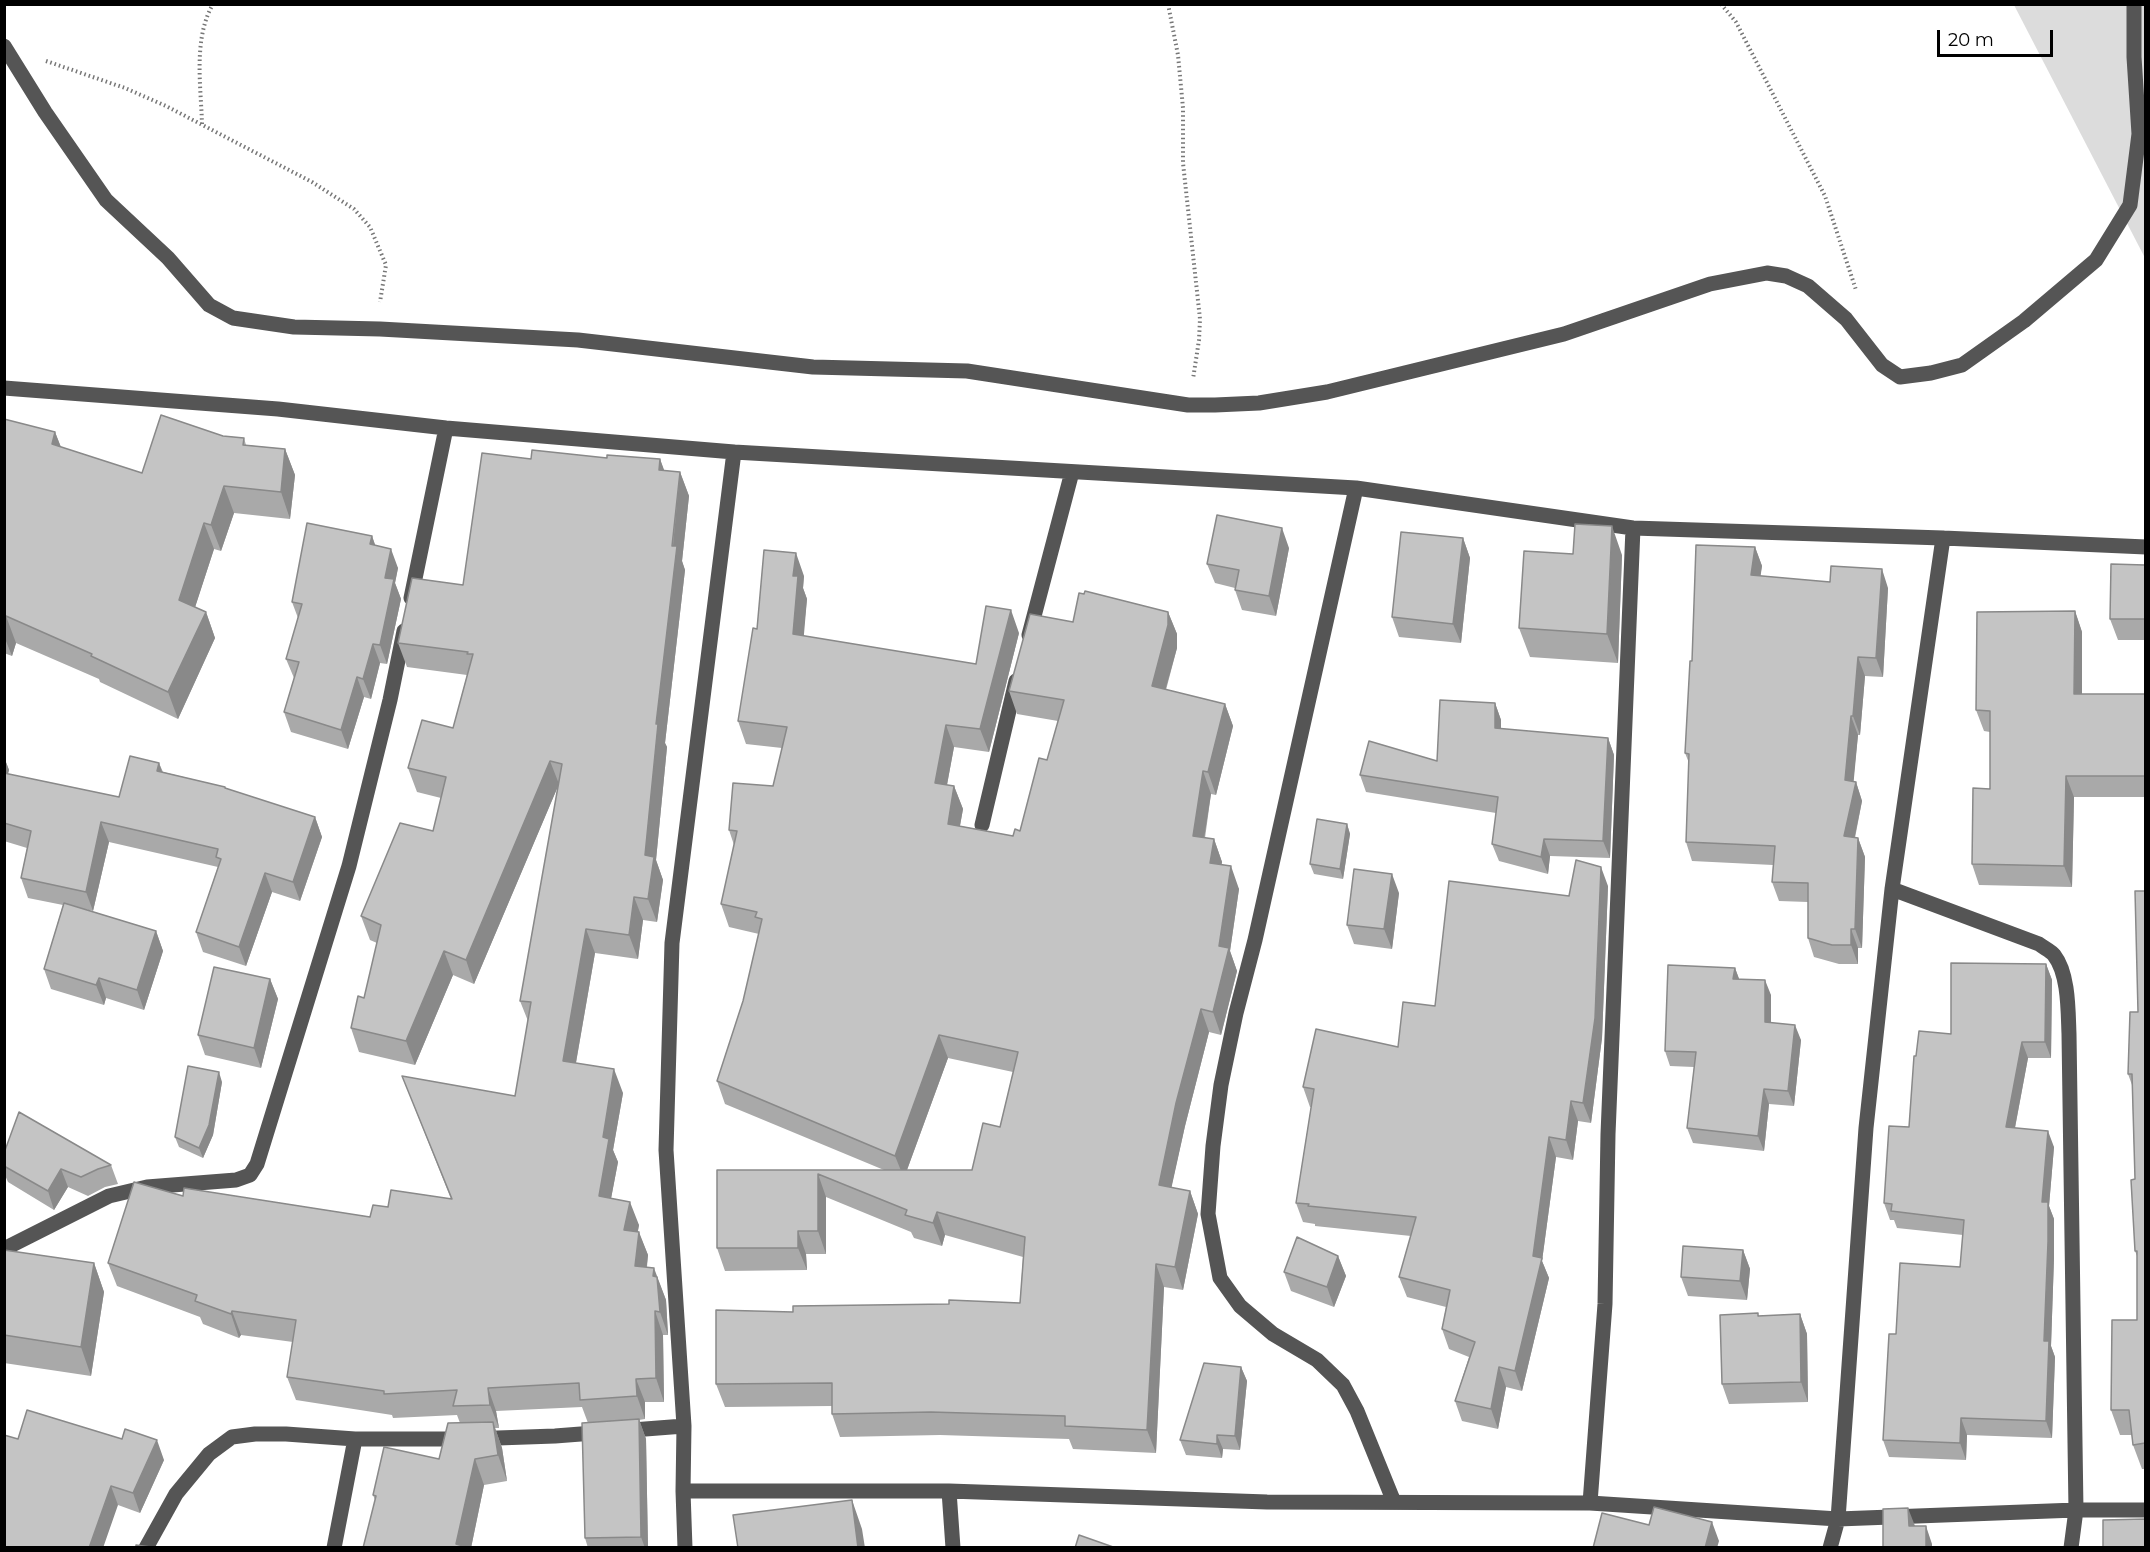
<!DOCTYPE html>
<style>
body{margin:0}
#map{position:relative;width:2150px;height:1552px;overflow:hidden;background:#fff;font-family:Montserrat,sans-serif}
canvas{display:block}
.frame{position:absolute;inset:0;border:6px solid #000;pointer-events:none}
.scale{position:absolute;left:1937px;top:30px;width:116px;height:27px;box-sizing:border-box;border:3px solid #000;border-top:0;padding-left:8px;font-size:18px;line-height:21px;white-space:nowrap;color:#000;-webkit-text-stroke:4px #fff;paint-order:stroke}
</style>
<div id="map">
<canvas width="2150" height="1552"></canvas>
<div class="frame"></div>
<div class="scale">20 m</div>
</div>
<script>
const context = document.querySelector('canvas').getContext('2d');
context.lineJoin = 'round';
function fillPath(path, color) { context.fillStyle = color; context.fill(path, 'evenodd'); }
function trace(path, color, width, dash) { context.strokeStyle = color; context.lineWidth = width; context.lineCap = dash ? 'butt' : 'round'; context.setLineDash(dash || []); context.stroke(path); }
fillPath(new Path2D(`
 M2014,5H2145V258Z`), '#dcdcdc');
trace(new Path2D(`
 M1168,4L1178,55L1183,108V163L1200,319L1199,340L1193,379
 M1721,4L1736,22L1825,196L1856,290
 M46,61L125,88L166,106L312,182L354,209L370,227L386,265L380,302
 M202,124C201,86 193,39 213,4`), '#777', 4, [1.5, 3]);
trace(new Path2D(`
 M4,46L45,112L106,200L168,258L209,305L233,318L294,327L380,329L578,340L813,367L967,371L1188,405H1215L1259,403L1327,392L1564,334L1710,284L1767,273L1786,276L1808,286L1846,319L1882,365L1900,377L1931,373L1962,365L2024,321L2096,260L2130,205L2139,134L2134,57V4
 M4,388L278,409L446,428L734,452L1356,488L1633,528L1943,538L2146,547
 M1356,488L1255,940L1236,1013L1221,1085L1213,1146L1208,1214L1220,1278L1240,1306L1273,1334L1317,1360L1343,1385L1357,1411L1394,1502
 M411,598L446,428
 M1029,635L1072,472
 M982,825L1016,681
 M1892,889L2039,944C2044,948 2051,951 2054,955C2069,974 2068,1012 2069,1034L2076,1510L2071,1548
 M4,1249L109,1196L147,1187L236,1180L250,1175L257,1164L349,866L390,700L404,631
 M683,1491H949L1267,1502L1590,1503L1838,1519L2076,1510H2146
 M949,1491L953,1548
 M1590,1503L1605,1304L1608,1134L1633,528
 M146,1548L176,1494L209,1454L232,1437L255,1434H286L355,1439H469L555,1436L684,1426
 M334,1548L355,1439
 M685,1548L683,1491L684,1426L666,1150L672,943L734,452
 M1830,1548L1838,1519L1866,1128L1892,889L1943,538`), '#555', 15);
fillPath(new Path2D(`
 M4,419L55,432L61,447L142,473L223,436L244,438L246,445L285,449L295,475L290,519L234,513L221,551L214,549L195,607L206,612L215,638L178,719L100,682L99,679L16,643L12,656L4,653Z
 M607,458L660,459L664,471L680,472L689,496L682,561L685,570L665,743L667,747L656,860L663,880L657,922L643,920L638,959L595,953L576,1063L623,1093L613,1150L618,1162L611,1198L639,1225L638,1231L648,1255L647,1267L657,1277L666,1300L668,1335H663L664,1402H645V1419L639,1420L646,1439L648,1548H588L585,1538L588,1423L582,1407L496,1411L499,1428H495L502,1448L507,1481L484,1485L471,1548L375,1500L373,1495L439,1459L460,1423L457,1415L393,1418L392,1415L296,1400L287,1377L293,1342L241,1335L239,1338L203,1324L200,1317L117,1286L108,1263L183,1196L370,1217L388,1207L451,1199L402,1076L515,1096L528,1021L520,1001L558,786L474,984L453,975L415,1065L359,1052L351,1028L364,998L377,943L370,940L361,916L433,831L441,798L417,792L408,768L453,728L467,675L407,667L398,643L463,585L531,459Z
 M372,536L375,545L398,568L395,583L401,599L387,664L380,663L371,699L364,697L348,749L291,732L284,712L294,678L286,659L298,618L292,602Z
 M1463,538L1470,558L1461,643L1399,637L1392,617Z
 M1755,547L1762,566L1760,576L1888,588L1883,677L1865,676L1860,735H1858L1853,782H1856L1862,801L1855,838H1858L1865,857L1862,948H1858V964H1839L1814,957L1808,938V902L1779,901L1772,882L1773,865L1692,861L1686,842L1689,763L1685,753L1692,661Z
 M1289,548L1276,616L1242,610L1235,590V588L1215,583L1207,564Z
 M1573,554L1622,555L1618,663L1530,657L1519,628Z
 M2145,565V640H2118L2110,619Z
 M804,576L803,588L807,599L803,636L976,664L1019,633L989,752L954,747L947,785L954,786L963,809L960,826L1013,836L1020,831L1047,760L1058,721L1017,714L1009,691L1073,622L1168,612L1177,634V648L1166,690L1225,704L1233,726L1216,795L1211,794L1205,838L1214,839L1222,862L1221,865L1239,889L1230,951L1237,971L1221,1035L1209,1032L1185,1126L1171,1188L1190,1191L1198,1214L1183,1290L1164,1287L1156,1453L1073,1449L1069,1439L940,1435L840,1437L832,1414V1406L725,1407L716,1384L793,1312L1020,1303L1023,1257L945,1235L942,1246L914,1238L911,1232L826,1197V1254H806L807,1270L725,1271L717,1248V1170H884L725,1104L717,1081L743,1001L759,934L729,927L721,904L734,845L729,830L773,786L782,748L746,744L738,721L757,629ZM948,1058L1013,1072L1000,1127L972,1170H907Z
 M2075,611L2082,632V694H2145V797H2074L2072,887L1979,885L1972,864L1990,789V732L1984,731L1976,710Z
 M1495,703L1501,720V729L1608,738L1614,755L1610,858L1550,856L1548,874L1499,861L1492,844L1496,813L1366,792L1360,775L1437,761Z
 M4,757L9,770L8,774L119,797L159,763L163,772L225,787L226,789L315,817L322,837L300,901L272,892L246,966L203,952L196,932L218,867L109,842L93,911L84,909L156,931L163,951L144,1010L106,998L104,1005L51,989L44,969L63,905L28,898L21,878L27,848L4,841Z
 M1347,824L1350,834L1343,879L1314,874L1310,864Z
 M1608,886L1602,1038L1591,1123L1578,1121L1573,1160L1556,1157L1542,1261L1549,1278L1522,1391L1506,1387L1498,1429L1462,1421L1455,1401L1469,1357L1449,1349L1442,1329L1446,1307L1407,1297L1399,1277L1411,1236L1315,1226V1224L1303,1222L1296,1203L1311,1107H1310L1303,1087L1398,1047L1435,1006L1569,896Z
 M2145,891V1469H2142L2133,1445L2132,1435H2120L2111,1410L2137,1320V1256L2135,1251V1179L2132,1085L2128,1074L2138,1012Z
 M1399,893L1392,949L1354,944L1347,925Z
 M2046,964L2052,980L2051,1058H2028L2015,1128L2054,1147L2049,1206L2054,1219V1258L2051,1346L2055,1357L2052,1438L1967,1435L1966,1460L1889,1457L1883,1440L1896,1334L1960,1267L1963,1235L1897,1228L1894,1220H1890L1884,1203L1909,1127L1916,1056L1951,1034Z
 M1735,968L1739,979L1771,995V1023L1801,1040L1794,1106L1769,1104L1764,1151L1693,1143L1687,1128L1694,1067L1670,1066L1665,1051Z
 M270,979L278,999L261,1068L205,1055L198,1035Z
 M222,1082L213,1135L203,1158L179,1147L175,1137Z
 M4,1153L111,1165L118,1184L105,1187L88,1196L68,1187L54,1210L8,1182L4,1173Z
 M4,1250L94,1263L104,1292L91,1376L4,1363Z
 M1743,1250L1750,1269L1747,1300L1688,1296L1681,1277Z
 M1338,1256L1346,1276L1334,1307L1291,1291L1284,1272Z
 M1758,1313V1316L1800,1314L1807,1334L1808,1402L1729,1404L1722,1384Z
 M1241,1367L1247,1381L1240,1450L1223,1449L1222,1458L1186,1455L1180,1440Z
 M18,1439L164,1460L140,1513L118,1505Z`), '#a9a9a9');
fillPath(new Path2D(`
 M55,432L65,458L52,444Z
 M285,449L295,475L290,519L281,492Z
 M660,459L669,483L659,470Z
 M680,472L689,496L682,561L685,570L665,743L667,747L656,860L663,880L657,922L648,899L645,855L656,724Z
 M224,486L234,513L221,551L211,525Z
 M204,523L214,549L189,626L179,600Z
 M1612,526L1622,555L1618,663L1607,634Z
 M1282,528L1289,548L1276,616L1269,596Z
 M372,536L379,556L370,544Z
 M1463,538L1470,558L1461,643L1453,624Z
 M1755,547L1762,566L1758,594L1751,575Z
 M391,549L398,568L395,583L401,599L387,664L380,645L385,578Z
 M796,553L804,576L803,588L807,599L802,657L793,634V576Z
 M1882,569L1888,588L1883,677L1876,658Z
 M1011,610L1019,633L989,752L980,729Z
 M2075,611L2082,632V715L2074,694Z
 M206,612L215,638L178,719L168,692Z
 M1168,612L1177,634V648L1160,709L1152,686Z
 M6,616L16,643L12,656L4,636V621Z
 M373,644L380,663L371,699L363,679Z
 M1858,657L1865,676L1860,735L1853,716Z
 M357,677L364,697L348,749L341,730Z
 M1495,703L1501,720V745L1495,728Z
 M1225,704L1233,726L1216,795L1208,772Z
 M1851,716L1858,735L1852,799L1845,780Z
 M946,725L954,747L943,806L935,783Z
 M1608,738L1614,755L1610,858L1603,841Z
 M4,757L9,770L4,786Z
 M550,761L559,784L474,984L466,960Z
 M159,763L166,783L157,771Z
 M1203,771L1211,794L1201,858L1193,836Z
 M2066,776L2074,797L2072,887L2064,866Z
 M1856,782L1862,801L1851,855L1844,836Z
 M954,786L963,809L956,847L948,824Z
 M315,817L322,837L300,901L293,882Z
 M101,822L109,842L93,911L86,892Z
 M1347,824L1350,834L1343,879L1340,869Z
 M1858,838L1865,857L1862,948L1855,929Z
 M1214,839L1222,862L1218,886L1210,863Z
 M1544,839L1550,856L1548,874L1541,857Z
 M1231,866L1239,889L1230,951L1237,971L1221,1035L1213,1012L1219,946Z
 M1601,867L1608,886L1602,1038L1591,1123L1583,1103Z
 M265,873L272,892L246,966L239,947Z
 M1392,874L1399,893L1392,949L1384,929Z
 M634,897L643,920L638,959L629,935Z
 M586,929L595,953L572,1085L563,1061Z
 M1851,929L1858,948V964L1851,945Z
 M156,931L163,951L144,1010L137,990Z
 M444,951L453,975L415,1065L406,1041Z
 M2046,964L2052,980L2051,1058L2045,1042Z
 M1735,968L1741,984L1733,979Z
 M99,978L106,998L104,1005L96,985Z
 M270,979L278,999L261,1068L254,1048Z
 M1765,980L1771,995V1037L1765,1022Z
 M1201,1009L1209,1032L1185,1126L1167,1208L1159,1185L1176,1103Z
 M1795,1025L1801,1040L1794,1106L1788,1091Z
 M939,1035L948,1058L904,1178L895,1156Z
 M2022,1042L2028,1058L2012,1143L2006,1127Z
 M614,1069L623,1093L613,1150L618,1162L607,1220L599,1196L603,1137Z
 M219,1072L222,1082L213,1135L203,1158L199,1148Z
 M1764,1089L1769,1104L1764,1151L1758,1136Z
 M1571,1101L1578,1121L1573,1160L1566,1140Z
 M2048,1131L2054,1147L2049,1206L2054,1219V1258L2051,1346L2055,1357L2052,1438L2046,1421L2042,1202Z
 M1549,1137L1556,1157L1542,1261L1549,1278L1522,1391L1515,1371L1533,1256Z
 M61,1169L68,1187L54,1210L48,1191Z
 M818,1174L826,1197V1254L818,1231Z
 M1190,1191L1198,1214L1183,1290L1175,1267Z
 M630,1202L639,1225L633,1254L624,1230Z
 M937,1212L945,1235L942,1246L933,1223Z
 M798,1231L806,1254L807,1270L798,1248Z
 M639,1232L648,1255L644,1289L635,1266Z
 M1743,1250L1750,1269L1747,1300L1740,1281Z
 M1338,1256L1346,1276L1334,1307L1327,1287Z
 M94,1263L104,1292L91,1376L81,1347Z
 M1156,1264L1164,1287L1156,1453L1147,1430Z
 M654,1268L666,1300L668,1335L660,1312L653,1276Z
 M232,1311L241,1335L239,1338L231,1314Z
 M655,1311L663,1335L664,1402L656,1378Z
 M1800,1314L1807,1334L1808,1402L1801,1382Z
 M1241,1367L1247,1381L1240,1450L1235,1436Z
 M1499,1367L1506,1387L1498,1429L1491,1409Z
 M636,1379L645,1402V1419L637,1396Z
 M488,1388L496,1411L499,1428L490,1405Z
 M1961,1418L1967,1435L1966,1460L1960,1443Z
 M639,1419L646,1439L648,1548H645L641,1537Z
 M493,1422L502,1448L507,1481L498,1455Z
 M1217,1435L1223,1449L1222,1458L1217,1444Z
 M157,1440L164,1460L140,1513L133,1493Z
 M475,1459L484,1485L471,1548L456,1544Z
 M111,1486L118,1505L103,1548H89Z
 M852,1500L862,1529L865,1548H858Z
 M1908,1508L1915,1526L1916,1544L1909,1526Z
 M1712,1522L1719,1541L1717,1548H1705Z
 M1926,1526L1932,1544V1548H1926Z`), '#898989');
const building = new Path2D(`
 M161,415L223,436L244,438L243,445L285,449L281,492L224,486L211,525L204,523L179,600L206,612L168,692L91,656L92,654L6,616L4,621V419L55,432L52,444L142,473Z
 M532,450L607,458V455L660,459L659,470L680,472L672,546H677L656,724H658L645,855L654,857L648,899L634,897L629,935L586,929L563,1061L614,1069L603,1137L609,1139L599,1196L630,1202L624,1230L639,1232L635,1266L654,1268L653,1276L657,1277L660,1312L655,1311L656,1378L636,1379L637,1396L580,1400L579,1383L488,1388L490,1405L453,1406L457,1390L384,1394V1391L287,1377L296,1320L232,1311L231,1314L195,1301L197,1295L108,1263L134,1182L183,1196L184,1188L370,1217L373,1205L388,1207L391,1190L452,1199L402,1076L515,1096L531,1002L520,1001L562,764L550,761L466,960L444,951L406,1041L351,1028L358,996L364,998L381,925L361,916L400,823L433,831L446,777L408,768L422,720L453,728L473,654H467L468,652L398,643L412,578L463,585L482,453L531,459Z
 M1217,515L1282,528L1269,596L1235,590L1239,570L1207,564Z
 M307,523L372,536L370,544L391,549L385,578L394,579L380,645L373,644L363,679L357,677L341,730L284,712L299,662L286,659L302,604L292,602Z
 M1575,524L1612,526L1607,634L1519,628L1524,551L1573,554Z
 M1401,532L1463,538L1453,624L1392,617Z
 M1696,545L1755,547L1751,575L1830,582L1831,566L1882,569L1876,658L1858,657L1853,716H1851L1845,780L1856,782L1844,836L1858,838L1855,929H1851V945H1832L1808,938V883L1772,882L1775,846L1686,842L1689,754L1685,753L1690,661H1692Z
 M764,550L796,553L793,576H798L793,634L976,664L986,606L1011,610L980,729L946,725L935,783L954,786L948,824L1013,836L1015,829L1020,831L1039,758L1047,760L1064,700L1009,691L1030,614L1073,622L1079,593L1084,594L1085,591L1168,612V625L1152,686L1225,704L1208,772L1203,771L1193,836L1214,839L1210,863L1231,866L1219,946L1229,948L1213,1012L1201,1009L1176,1103L1159,1185L1190,1191L1175,1267L1156,1264L1147,1430L1065,1426V1416L931,1412L832,1414V1383L716,1384V1310L793,1312V1306L949,1304V1300L1020,1303L1025,1237L937,1212L933,1223L905,1215L907,1210L818,1174V1231H798V1248H717V1170H972L983,1123L1000,1127L1018,1052L939,1035L895,1156L717,1081L743,1001L762,919L755,917L757,912L721,904L737,831L729,830L733,783L773,786L787,727L738,721L753,628L757,629Z
 M2111,564L2145,565V619H2110Z
 M2075,611L2074,694H2145V776H2066L2064,866L1972,864L1973,788L1990,789V711L1976,710L1977,612Z
 M1440,700L1495,703V728L1608,738L1603,841L1544,839L1541,857L1492,844L1498,797L1360,775L1369,741L1437,761Z
 M130,756L159,763L157,771L225,787V788L315,817L293,882L265,873L239,947L196,932L221,859L216,857L218,849L101,822L86,892L21,878L31,831L4,823V773L119,797Z
 M1317,819L1347,824L1340,869L1310,864Z
 M1576,860L1601,867L1595,1018L1583,1103L1571,1101L1566,1140L1549,1137L1533,1256L1542,1258L1515,1371L1499,1367L1491,1409L1455,1401L1475,1342L1442,1329L1450,1290L1399,1277L1416,1217L1308,1206L1309,1204L1296,1203L1314,1089L1303,1087L1316,1029L1398,1047L1403,1002L1435,1006L1449,881L1569,896Z
 M1354,869L1392,874L1384,929L1347,925Z
 M2135,891H2145V1443L2133,1445L2129,1410H2111L2112,1320H2137V1251H2135L2131,1180L2135,1179L2132,1074H2128L2130,1012H2138Z
 M64,903L156,931L137,990L99,978L96,985L44,969Z
 M1951,963L2046,964L2045,1042H2022L2006,1127L2048,1131L2042,1202H2048V1242L2044,1341H2049L2046,1421L1961,1418L1960,1443L1883,1440L1889,1334H1896L1900,1263L1960,1267L1964,1220L1891,1211L1892,1204L1884,1203L1889,1126L1909,1127L1914,1056H1916L1919,1031L1951,1034Z
 M1668,965L1735,968L1733,979L1765,980V1022L1795,1025L1788,1091L1764,1089L1758,1136L1687,1128L1696,1052L1665,1051Z
 M214,967L270,979L254,1048L198,1035Z
 M188,1066L219,1072L209,1125L199,1148L175,1137Z
 M19,1112L111,1165L98,1169L81,1177L61,1169L48,1191L4,1166V1153Z
 M1297,1237L1338,1256L1327,1287L1284,1272Z
 M1683,1246L1743,1250L1740,1281L1681,1277Z
 M4,1250L94,1263L81,1347L4,1335Z
 M1758,1313V1316L1800,1314L1801,1382L1722,1384L1720,1315Z
 M1204,1363L1241,1367L1235,1436L1217,1435V1444L1180,1440Z
 M27,1410L122,1439L125,1429L157,1440L133,1493L111,1486L89,1548H4V1435L18,1439Z
 M639,1419L641,1537L585,1538L582,1423Z
 M493,1422L498,1455L475,1459L456,1544L470,1548H363L376,1496L373,1495L384,1447L439,1459L448,1423Z
 M852,1500L858,1548H738L733,1515Z
 M1654,1507L1712,1522L1705,1548H1593L1602,1513L1649,1525Z
 M1908,1508L1909,1526H1926V1548H1883V1509Z
 M2145,1519V1548H2103V1520Z
 M1079,1535L1116,1548H1075Z
 M136,1545L158,1548H136Z`);
fillPath(building, '#c4c4c4');
trace(building, '#898989', 1.5);
</script>
